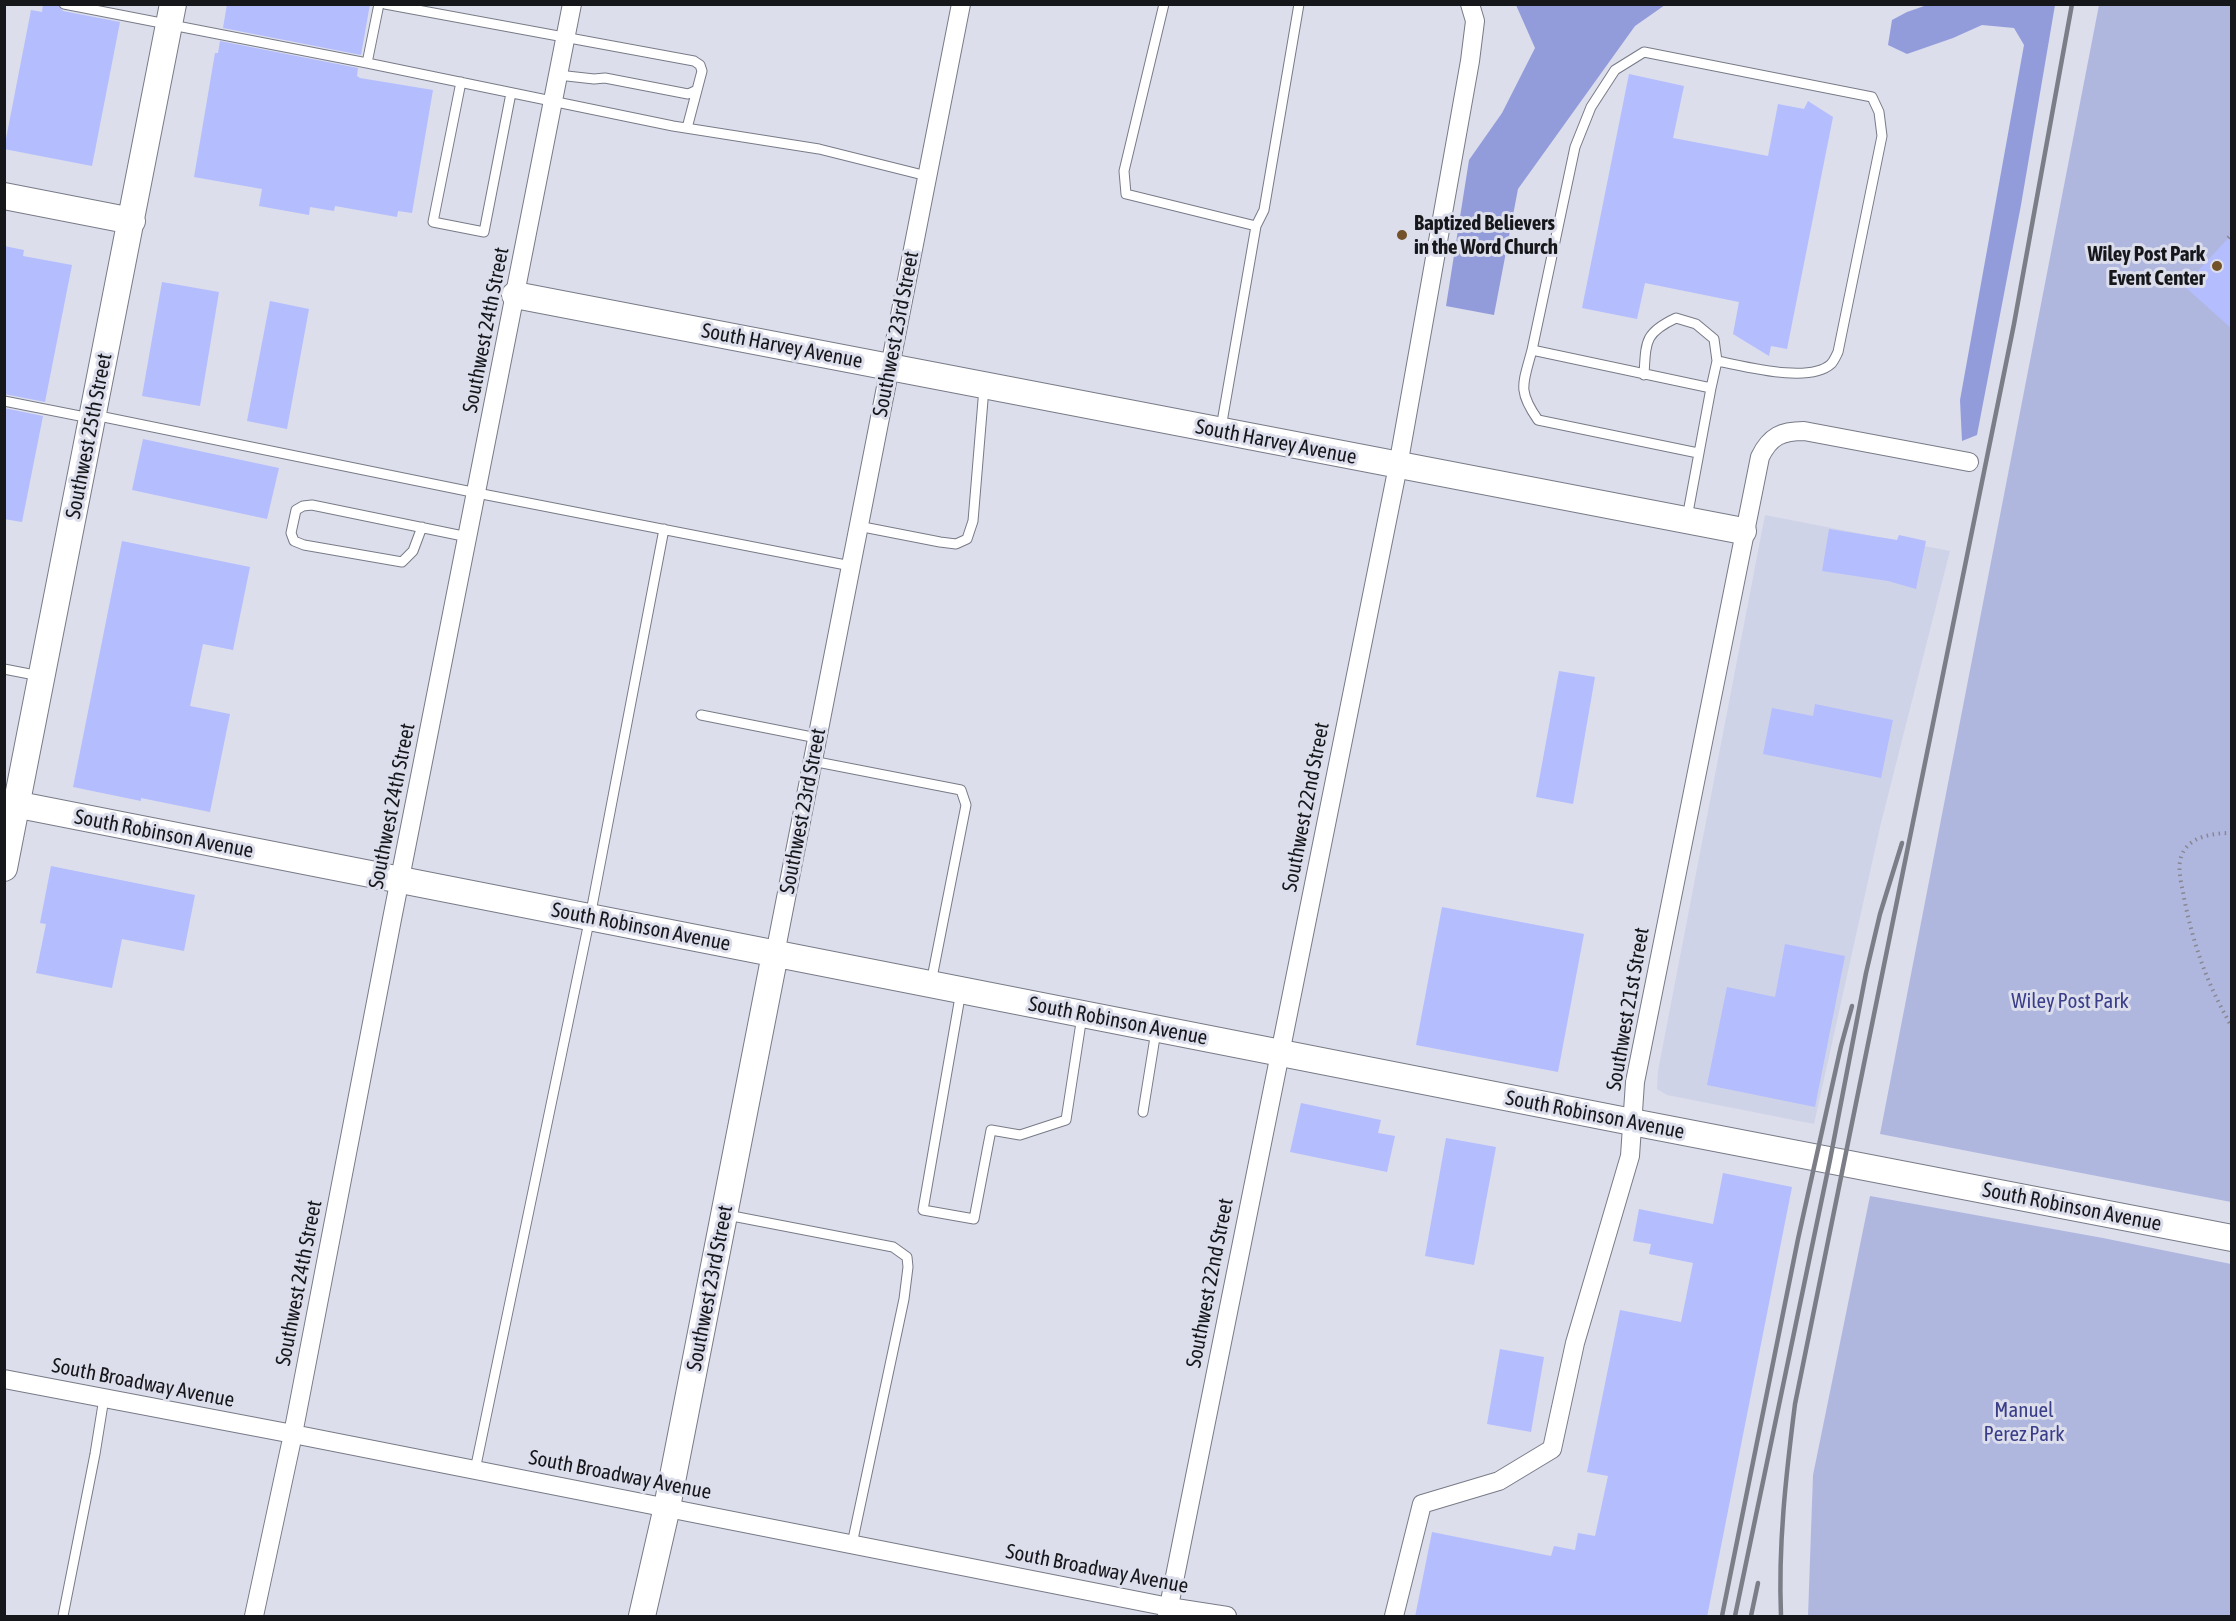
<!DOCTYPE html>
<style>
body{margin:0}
#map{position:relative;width:2236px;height:1621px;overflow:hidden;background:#dcdeec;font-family:"Asap Condensed",sans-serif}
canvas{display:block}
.frame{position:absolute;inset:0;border:6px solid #16171b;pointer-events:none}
</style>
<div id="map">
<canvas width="2236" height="1621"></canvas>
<div class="frame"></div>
</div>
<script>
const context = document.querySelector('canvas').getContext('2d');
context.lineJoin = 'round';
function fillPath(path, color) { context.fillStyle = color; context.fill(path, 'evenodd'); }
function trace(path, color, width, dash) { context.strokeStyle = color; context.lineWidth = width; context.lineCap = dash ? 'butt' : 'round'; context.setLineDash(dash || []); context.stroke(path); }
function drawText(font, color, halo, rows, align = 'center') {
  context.font = font + ' "Asap Condensed",sans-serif'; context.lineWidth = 6; context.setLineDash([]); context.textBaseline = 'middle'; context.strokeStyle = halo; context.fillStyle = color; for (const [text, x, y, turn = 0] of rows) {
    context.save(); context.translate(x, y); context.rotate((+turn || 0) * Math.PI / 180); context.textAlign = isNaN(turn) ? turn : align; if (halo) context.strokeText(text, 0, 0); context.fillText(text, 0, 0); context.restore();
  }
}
fillPath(new Path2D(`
 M1765,515L1950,551L1880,827L1814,1124L1667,1095L1657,1089L1658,1071Z`), '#cfd3e8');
fillPath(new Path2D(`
 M2099,5H2231V1202L1880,1134Z
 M1870,1196L2103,1238L2231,1264V1616H1808L1813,1475Z`), '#b0b7df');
fillPath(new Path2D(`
 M1930,4L2055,5L2021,205L1977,435L1962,441L1960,400L2024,45L2014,28L1982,25L1953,38L1907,54L1888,45L1892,20L1907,12Z
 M1516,5H1665L1635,26L1518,189L1494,315L1446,306L1469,160L1502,113L1535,48Z`), '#939cdb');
fillPath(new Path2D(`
 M43,4H57L63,11L120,22L92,166L4,149L31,10L42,12Z
 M227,4H370L361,55L223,28Z
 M220,41L358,68L357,76L360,78L433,90L412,213L398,211L397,217L335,206L334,211L310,207L309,215L259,206L262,189L194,177L215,53H218Z
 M1629,74L1684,86L1673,138L1768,156L1778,104L1804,109L1808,101L1833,117L1787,349L1771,346L1769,356L1733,334L1739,302L1645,283L1637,319L1582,308Z
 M2232,234V329L2184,286Z
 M4,246L24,250L23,256L72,265L45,402L4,394Z
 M162,282L219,292L200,406L142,396Z
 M270,301L309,309L287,429L247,421Z
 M4,408L43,416L22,522L4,519Z
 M143,439L279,468L267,519L132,490Z
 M1829,529L1897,540L1899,535L1926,541L1916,589L1888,581L1822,571Z
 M122,541L250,567L233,650L203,644L190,706L230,714L210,812L141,798V801L73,787Z
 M1559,671L1595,677L1573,804L1536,797Z
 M1815,704L1893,720L1881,778L1763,754L1772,708L1813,716Z
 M51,866L195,895L184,951L122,939L112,988L36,973L46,924L40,923Z
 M1442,907L1584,934L1558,1072L1416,1045Z
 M1785,944L1845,956L1815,1107L1707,1085L1727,987L1775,997Z
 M1301,1103L1381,1120L1378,1133L1395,1136L1387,1172L1290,1152Z
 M1446,1138L1496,1147L1474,1265L1425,1256Z
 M1723,1173L1792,1187L1707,1617H1415L1432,1532L1551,1556L1554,1546L1575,1550L1578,1533L1595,1536L1608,1476L1587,1472L1620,1310L1681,1322L1693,1263L1649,1254L1651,1244L1633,1241L1639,1209L1713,1224Z
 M1500,1349L1544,1357L1531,1432L1487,1424Z`), '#b4bdfe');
const lane = new Path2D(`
 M64,4L367,63L673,126L819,149L927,176
 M385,4L694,61L700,65L702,71L687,128
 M1164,4L1124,171L1126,194L1256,226L1264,210L1299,4
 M367,63L379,4
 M558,75L594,79L605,78L688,94L697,90
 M461,82L433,222L484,232L511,93
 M1532,350C1523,384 1517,390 1538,420L1698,453
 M1644,375C1646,342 1644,333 1676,318L1696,324L1714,339L1717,361
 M4,401L90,418
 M94,415L477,493L851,566
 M1221,428L1256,226
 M1687,518L1711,388L1532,350L1575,147L1591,107L1615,70L1644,52L1872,97L1879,112L1882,136L1838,352C1836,356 1834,361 1831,364C1809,384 1744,366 1717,361L1711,388
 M858,526L940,542L956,544L967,539L973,521L984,388
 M422,527L413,551L402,562L304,545L294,541L291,533L296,510L303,506L312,505L468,537
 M4,669L40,676
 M701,715L817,738
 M812,761L961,790L966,805L931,983
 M961,991L923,1210L974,1219L991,1130L1020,1135L1066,1120L1082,1016
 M1143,1112L1156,1031
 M727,1215L893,1247L907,1257L908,1267L904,1299L852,1544
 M475,1470L590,917L664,529
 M63,1616L95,1454L104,1398`);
const street = new Path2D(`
 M775,954L961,4
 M4,1379L293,1434L1169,1607L1227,1616
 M254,1616L293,1434L392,919L572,4
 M1167,1616L1398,466L1470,61L1475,21L1470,4
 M1394,1616L1422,1504L1499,1481L1552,1449L1575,1343L1630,1156L1635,1082L1760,457C1770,436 1782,431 1804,431L1969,462`);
const secondary = new Path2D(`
 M4,196L132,221
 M515,295L1743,531
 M4,802L1632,1122L2232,1238
 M4,868L173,4
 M642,1616L667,1507L775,954`);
trace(lane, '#787b87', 11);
trace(street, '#787b87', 20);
trace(secondary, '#787b87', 28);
trace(new Path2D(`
 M2228,238L2232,234
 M2232,833C2213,833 2188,836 2181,857C2177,870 2182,885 2184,898C2194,947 2207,984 2232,1027`), '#878892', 4, [1.5, 4.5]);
trace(lane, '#fff', 9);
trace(street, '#fff', 18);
trace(secondary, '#fff', 26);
trace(new Path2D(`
 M1722,1616L1798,1239L1841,1046L1852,1006
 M1735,1616L1830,1160L1866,973L1880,914L1902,843
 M1751,1616L1758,1583
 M1781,1616C1778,1545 1786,1475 1795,1404L2014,324L2072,4`), '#7c7e87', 4.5);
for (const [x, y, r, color] of [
 [1402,235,6,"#735129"],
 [2217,266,6,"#735129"]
]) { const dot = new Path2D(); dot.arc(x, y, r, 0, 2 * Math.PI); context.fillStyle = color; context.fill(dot); trace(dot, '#dcdeec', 2); }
drawText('bold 21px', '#16171b', '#dcdeec', [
 ["Baptized Believers",1414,223],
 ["in the Word Church",1414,247],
 ["Wiley Post Park",2205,254,"right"],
 ["Event Center",2205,278,"right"]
], 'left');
drawText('21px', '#16171b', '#dcdeec', [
 ["Southwest 24th Street",486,330,-79],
 ["Southwest 23rd Street",896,334,-79],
 ["South Harvey Avenue",782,346,11],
 ["Southwest 25th Street",89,436,-79],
 ["South Harvey Avenue",1276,442,11],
 ["Southwest 24th Street",392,806,-79],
 ["Southwest 22nd Street",1306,807,-79],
 ["Southwest 23rd Street",803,811,-79],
 ["South Robinson Avenue",164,834,11],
 ["South Robinson Avenue",641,927,11],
 ["Southwest 21st Street",1628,1009,-80],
 ["South Robinson Avenue",1118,1021,11],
 ["South Robinson Avenue",1595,1115,11],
 ["South Robinson Avenue",2072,1207,11],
 ["Southwest 24th Street",299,1283,-79],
 ["Southwest 22nd Street",1210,1283,-79],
 ["Southwest 23rd Street",710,1288,-79],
 ["South Broadway Avenue",143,1383,11],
 ["South Broadway Avenue",620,1475,11],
 ["South Broadway Avenue",1097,1569,11]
]);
drawText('21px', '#3a3d88', '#dcdeec', [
 ["Wiley Post Park",2070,1001],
 ["Manuel",2024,1410],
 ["Perez Park",2024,1434]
]);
</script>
